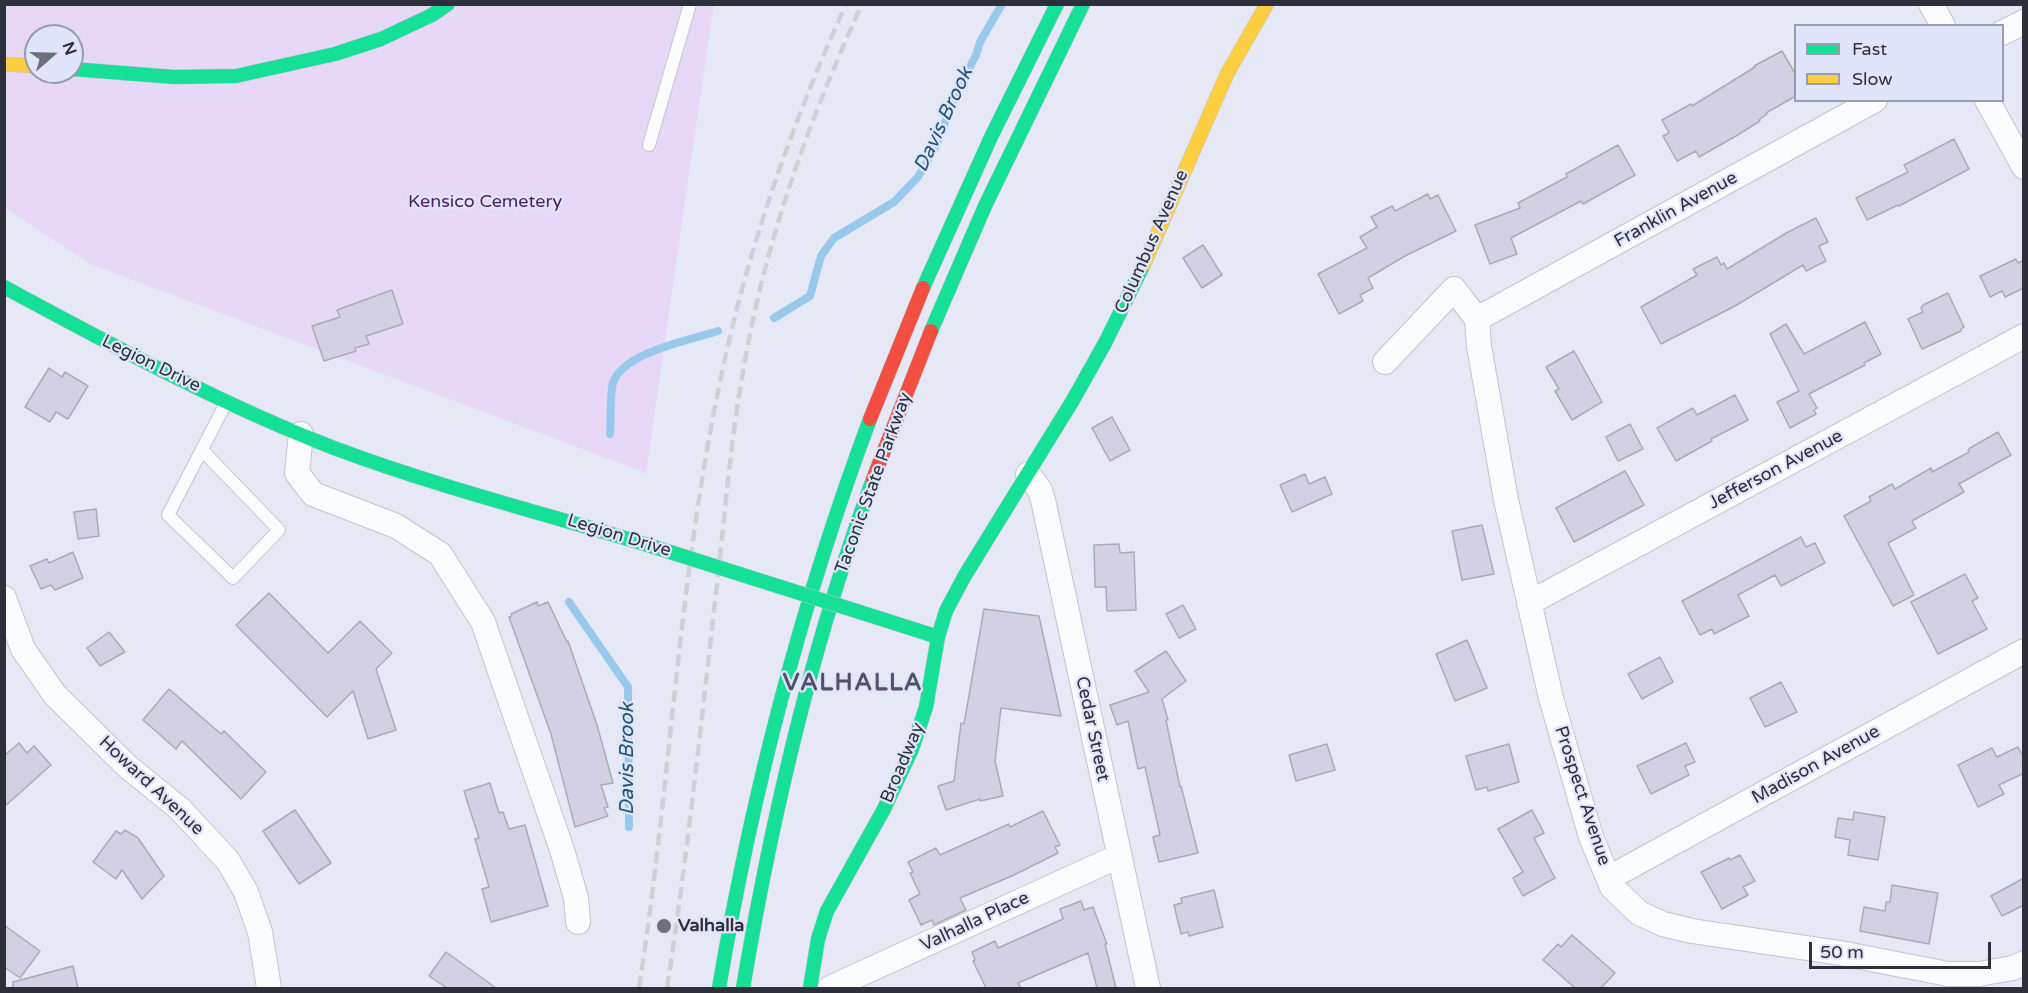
<!DOCTYPE html>
<style>
body{margin:0}
#map{position:relative;width:2028px;height:993px;overflow:hidden;background:#e6e9f5;font-family:"Varela Round",sans-serif}
canvas{display:block}
.frame{position:absolute;inset:0;border:6px solid #2d2f3a;pointer-events:none}
.legend{position:absolute;left:1794px;top:24px;width:210px;height:78px;box-sizing:border-box;background:#e0e5fb;border:2px solid #989cae;margin:0;padding:8px 10px;list-style:none;font-size:18px;color:#2d2f3a}
.legend li{display:flex;align-items:center;gap:12px;height:30px}
.legend b{width:30px;border:2px solid #989cae}
.north{position:absolute;left:24px;top:24px;width:60px;height:60px;box-sizing:border-box;background:#e0e5fb;border:2px solid #989cae;border-radius:50%;rotate:70deg;font-size:16px;font-weight:700;line-height:24px;text-align:center;color:#2d2f3a}
.north::after{content:'';display:block;margin:auto;width:21px;height:27px;background:#6e707b;clip-path:polygon(50% 0,100% 100%,50% 72%,0 100%)}
.scale{position:absolute;left:1809px;top:942px;width:182px;height:27px;box-sizing:border-box;border:3px solid #2d2f3a;border-top:0;padding-left:8px;font-size:18px;line-height:21px;white-space:nowrap;color:#2d2f3a;-webkit-text-stroke:4px #e0e5fb;paint-order:stroke}
</style>
<div id="map">
<canvas width="2028" height="993"></canvas>
<div class="frame"></div>
<ul class="legend">
<li><b style="height:8px;background:#16e098"></b>Fast</li>
<li><b style="height:8px;background:#ffcf43"></b>Slow</li>
</ul>
<div class="north">N</div>
<div class="scale">50 m</div>
</div>
<script>
const context = document.querySelector('canvas').getContext('2d');
context.lineJoin = 'round';
function fillPath(path, color) { context.fillStyle = color; context.fill(path, 'evenodd'); }
function trace(path, color, width, dash) { context.strokeStyle = color; context.lineWidth = width; context.lineCap = dash ? 'butt' : 'round'; context.setLineDash(dash || []); context.stroke(path); }
function drawText(font, color, halo, rows, align = 'center') {
  context.font = font + ' "Varela Round",sans-serif'; context.lineWidth = 4.5; context.setLineDash([]); context.textBaseline = 'middle'; context.strokeStyle = halo; context.fillStyle = color; for (const [text, x, y, turn = 0] of rows) {
    context.save(); context.translate(x, y); context.rotate((+turn || 0) * Math.PI / 180); context.textAlign = isNaN(turn) ? turn : align; if (halo) context.strokeText(text, 0, 0); context.fillText(text, 0, 0); context.restore();
  }
}
fillPath(new Path2D(`
 M4,5H717L713,9L646,473L90,264L5,208ZM36,36H72V72H36Z`), '#e7d8f8');
trace(new Path2D(`
 M774,318L810,296L821,256L834,238L894,202L918,177L936,146L955,96L976,55L980,42L1002,4
 M610,434C611,421 610,394 613,383C623,352 690,340 718,331
 M569,602L628,687L629,827`), '#98c9ec', 8);
const building = new Path2D(`
 M1782,51L1796,75V96L1766,113L1767,114L1759,120L1760,121L1736,136L1699,157L1696,151L1677,161L1663,136L1669,133L1662,120L1691,104L1692,106L1755,67L1754,66Z
 M1954,139L1969,169L1899,206L1898,205L1867,220L1856,198L1908,172L1904,165Z
 M1618,145L1635,175L1583,204L1581,201L1511,238L1517,254L1490,264L1475,225L1520,208L1518,203L1567,177L1566,174Z
 M1428,194L1430,199L1438,195L1456,231L1405,256L1368,278L1373,288L1360,295L1363,301L1339,314L1318,274L1367,248L1360,237L1377,227L1371,217L1392,206L1395,211Z
 M1816,218L1828,242L1819,246L1826,261L1806,271L1803,265L1735,306L1661,344L1641,307L1697,275L1693,269L1717,257L1721,265L1724,263L1727,269L1788,232Z
 M1203,245L1222,275L1202,288L1183,258Z
 M2016,259L2018,263L2024,260V288L2005,297L2002,291L1990,297L1980,276Z
 M392,290L403,324L366,336L369,344L355,348L356,351L324,361L312,326L340,317L337,310Z
 M1948,293L1964,327L1961,329V331L1922,349L1908,319L1923,312L1921,308L1923,305Z
 M1865,322L1881,354L1864,363L1865,365L1809,394L1817,408L1814,410L1816,414L1790,428L1777,402L1799,391L1770,334L1786,324L1804,354Z
 M1574,351L1602,402L1572,420L1555,391L1559,389L1546,367Z
 M49,368L62,377L65,372L88,386L68,419L56,412L50,422L25,407Z
 M1735,395L1748,420L1711,439L1712,441L1676,461L1657,428L1693,408L1697,415Z
 M1112,417L1130,450L1110,461L1092,428Z
 M1630,424L1643,449L1618,461L1606,437Z
 M1998,432L2011,455L1959,484L1964,492L1912,521L1916,528L1888,543L1914,595L1893,606L1844,516L1871,501L1869,497L1892,484L1895,489L1931,468L1932,472L1969,452L1968,450L1970,448Z
 M1625,471L1644,505L1574,542L1556,508Z
 M1305,474L1309,484L1325,477L1332,494L1292,512L1280,485Z
 M96,509L99,536L78,539L74,512Z
 M1482,525L1494,574L1462,580L1452,531Z
 M1801,537L1806,547L1815,543L1825,563L1781,586L1775,575L1738,595L1749,616L1714,634L1712,629L1700,635L1682,601Z
 M1119,544L1120,553L1134,552L1136,610L1107,611L1106,587H1095L1094,545Z
 M73,552L83,578L55,590L51,585L41,589L30,566L47,559L49,563Z
 M1965,574L1978,598L1972,601L1987,629L1938,654L1911,602Z
 M269,593L328,653L360,621L392,653L376,669L396,730L368,739L353,691L327,717L236,625Z
 M537,602L538,606L548,602L567,642L568,641L597,725L613,783L601,785L608,807L604,808L608,816L575,827L551,734L509,617L512,616L511,614Z
 M1183,605L1196,629L1179,638L1166,614Z
 M984,609L1039,616L1061,716L1001,708L995,761L1003,796L980,801V799L946,810L938,786L954,781L961,723L964,724Z
 M109,632L125,652L100,666L87,648Z
 M1467,640L1487,688L1455,701L1436,654Z
 M1166,651L1186,681L1162,699L1168,720H1166L1180,787L1181,786L1198,853L1159,862L1153,837L1160,835L1145,767L1138,769L1128,721L1117,725L1110,705L1149,692L1135,671Z
 M1660,657L1673,682L1642,699L1628,674Z
 M1781,682L1797,712L1765,727L1750,698Z
 M169,689L221,734L224,731L266,772L241,799L182,741L176,749L143,720Z
 M19,743L27,753L34,746L51,765L4,807V756Z
 M1686,743L1695,762L1685,766L1689,775L1651,794L1637,766Z
 M1327,744L1335,770L1296,781L1289,755Z
 M1509,744L1519,782L1488,791L1487,787L1476,790L1466,756Z
 M2018,747L2024,758V773L1999,785L2004,794L1978,807L1958,765L1992,748L1997,757Z
 M490,783L499,813L503,812L509,829L525,825L548,906L491,922L482,889L489,887L475,839L479,838L464,791Z
 M295,810L331,863L299,884L263,831Z
 M1532,810L1544,833L1534,838L1555,878L1523,896L1513,878L1523,872L1498,829Z
 M1043,811L1060,845L1055,847L1058,853L1014,875L960,898L966,910L934,925L932,920L921,925L909,900L920,894L910,873L913,872L908,862L936,848L940,855L1009,824L1010,827Z
 M1854,812L1885,817L1878,860L1848,855L1850,840L1835,837L1838,818L1853,820Z
 M125,830L138,838L164,876L142,899L122,870L116,879L93,862L116,831L121,834Z
 M1740,855L1755,881L1743,887L1748,895L1722,909L1701,872L1729,858L1730,860Z
 M2024,878V905L2002,916L1991,896Z
 M1892,885L1938,893L1929,944L1860,931L1864,907L1885,911L1886,902H1890Z
 M1214,890L1223,927L1189,936L1188,932L1181,934L1174,905L1182,903L1181,898Z
 M1081,901L1084,910L1093,907L1107,944H1105L1116,988H1097L1088,953L1018,983L1021,988H986L973,961L975,960L972,952L995,941L998,948L1063,919L1060,909Z
 M4,925L40,951L20,978L4,967Z
 M1572,935L1615,973L1601,988H1575L1543,960L1558,944L1561,947Z
 M446,952L496,988H447L429,976Z
 M73,966L78,988H13V982Z`);
fillPath(building, '#d2d0e2');
trace(building, '#ababb5', 1.5);
const lane = new Path2D(`
 M649,145L690,4
 M202,450L279,530L233,578L168,515L226,403`);
const street = new Path2D(`
 M1931,4L1943,26
 M2002,33L2024,22
 M1987,100L2024,167
 M1477,319L1479,346L1506,500L1551,698L1591,837L1612,887L1639,913L1663,924L1692,931L1840,953L1948,974H1979L2013,968L2024,963
 M1477,319L1875,100
 M1385,362L1454,289L1477,319
 M301,434L297,473L313,494L396,526L440,554L483,622L562,850L576,898L578,922
 M1028,474L1040,490L1043,500L1148,988
 M4,598L23,649L55,695L128,767L180,809L228,861L246,892L260,932L269,988
 M1529,603L2024,336
 M1609,878L2024,651
 M830,988L1119,856`);
const fast = new Path2D(`
 M72,69L174,77L236,76L335,54L381,39L432,15L448,4
 M4,287C112,345 220,404 334,448C438,487 546,514 651,546
 M923,288L991,137L1057,4
 M931,331L985,206L1083,4
 M888,621L938,637
 M719,988C752,793 801,604 870,419
 M743,988C772,815 812,644 873,479
 M810,988L818,939L827,911L884,809L912,749L926,707L938,637L946,611L964,577L1073,400L1105,343L1144,264`);
const slow = new Path2D(`
 M4,64L36,66
 M1144,264L1227,74L1267,4`);
const jam = new Path2D(`
 M870,419L923,288
 M873,479L931,331`);
trace(lane, '#c2c5d0', 14);
trace(street, '#c2c5d0', 26);
trace(fast, '#c2c5d0', 15);
trace(slow, '#c2c5d0', 15);
trace(jam, '#c2c5d0', 15);
trace(lane, '#fbfcfe', 12);
trace(street, '#fbfcfe', 24);
trace(fast, '#16e098', 14);
trace(slow, '#ffcf43', 14);
trace(jam, '#f24e42', 14);
trace(new Path2D(`
 M639,988C672,776 679,559 727,350C754,230 796,115 846,4
 M667,988C688,852 702,714 718,576C726,502 732,428 746,355C768,233 811,116 862,4`), '#d0d0d4', 4.5, [12, 6]);
const fastBridge = new Path2D(`
 M651,546L888,621`);
trace(fastBridge, '#c2c5d0', 15, []);
trace(fastBridge, '#16e098', 14);
for (const [x, y, r, color] of [
 [664,926,8,"#6e707b"]
]) { const dot = new Path2D(); dot.arc(x, y, r, 0, 2 * Math.PI); context.fillStyle = color; context.fill(dot); trace(dot, '#e0e5fb', 2); }
drawText('18px', '#4b1a62', '#e0e5fb', [
 ["Kensico Cemetery",485,202]
]);
drawText('18px', '#2d2f3a', '#e0e5fb', [
 ["Franklin Avenue",1676,210,-29],
 ["Columbus Avenue",1152,242,-66],
 ["Legion Drive",151,364,26],
 ["Jefferson Avenue",1776,470,-28],
 ["Taconic State Parkway",874,483,-70],
 ["Legion Drive",619,536,17],
 ["Cedar Street",1092,729,78],
 ["Broadway",903,763,-67],
 ["Madison Avenue",1816,765,-29],
 ["Howard Avenue",151,786,43],
 ["Prospect Avenue",1582,796,72],
 ["Valhalla Place",975,922,-25]
]);
drawText('bold 18px', '#2d2f3a', '#e0e5fb', [
 ["Valhalla",678,926]
], 'left');
drawText('italic 20px', '#215473', '#e0e5fb', [
 ["Davis Brook",944,120,-65],
 ["Davis Brook",628,759,-90]
]);
context.letterSpacing = '1.5px';
drawText('bold 24px', '#4f536a', '#e0e5fb', [
 ["VALHALLA",853,684]
]);
context.letterSpacing = '0px';
</script>
